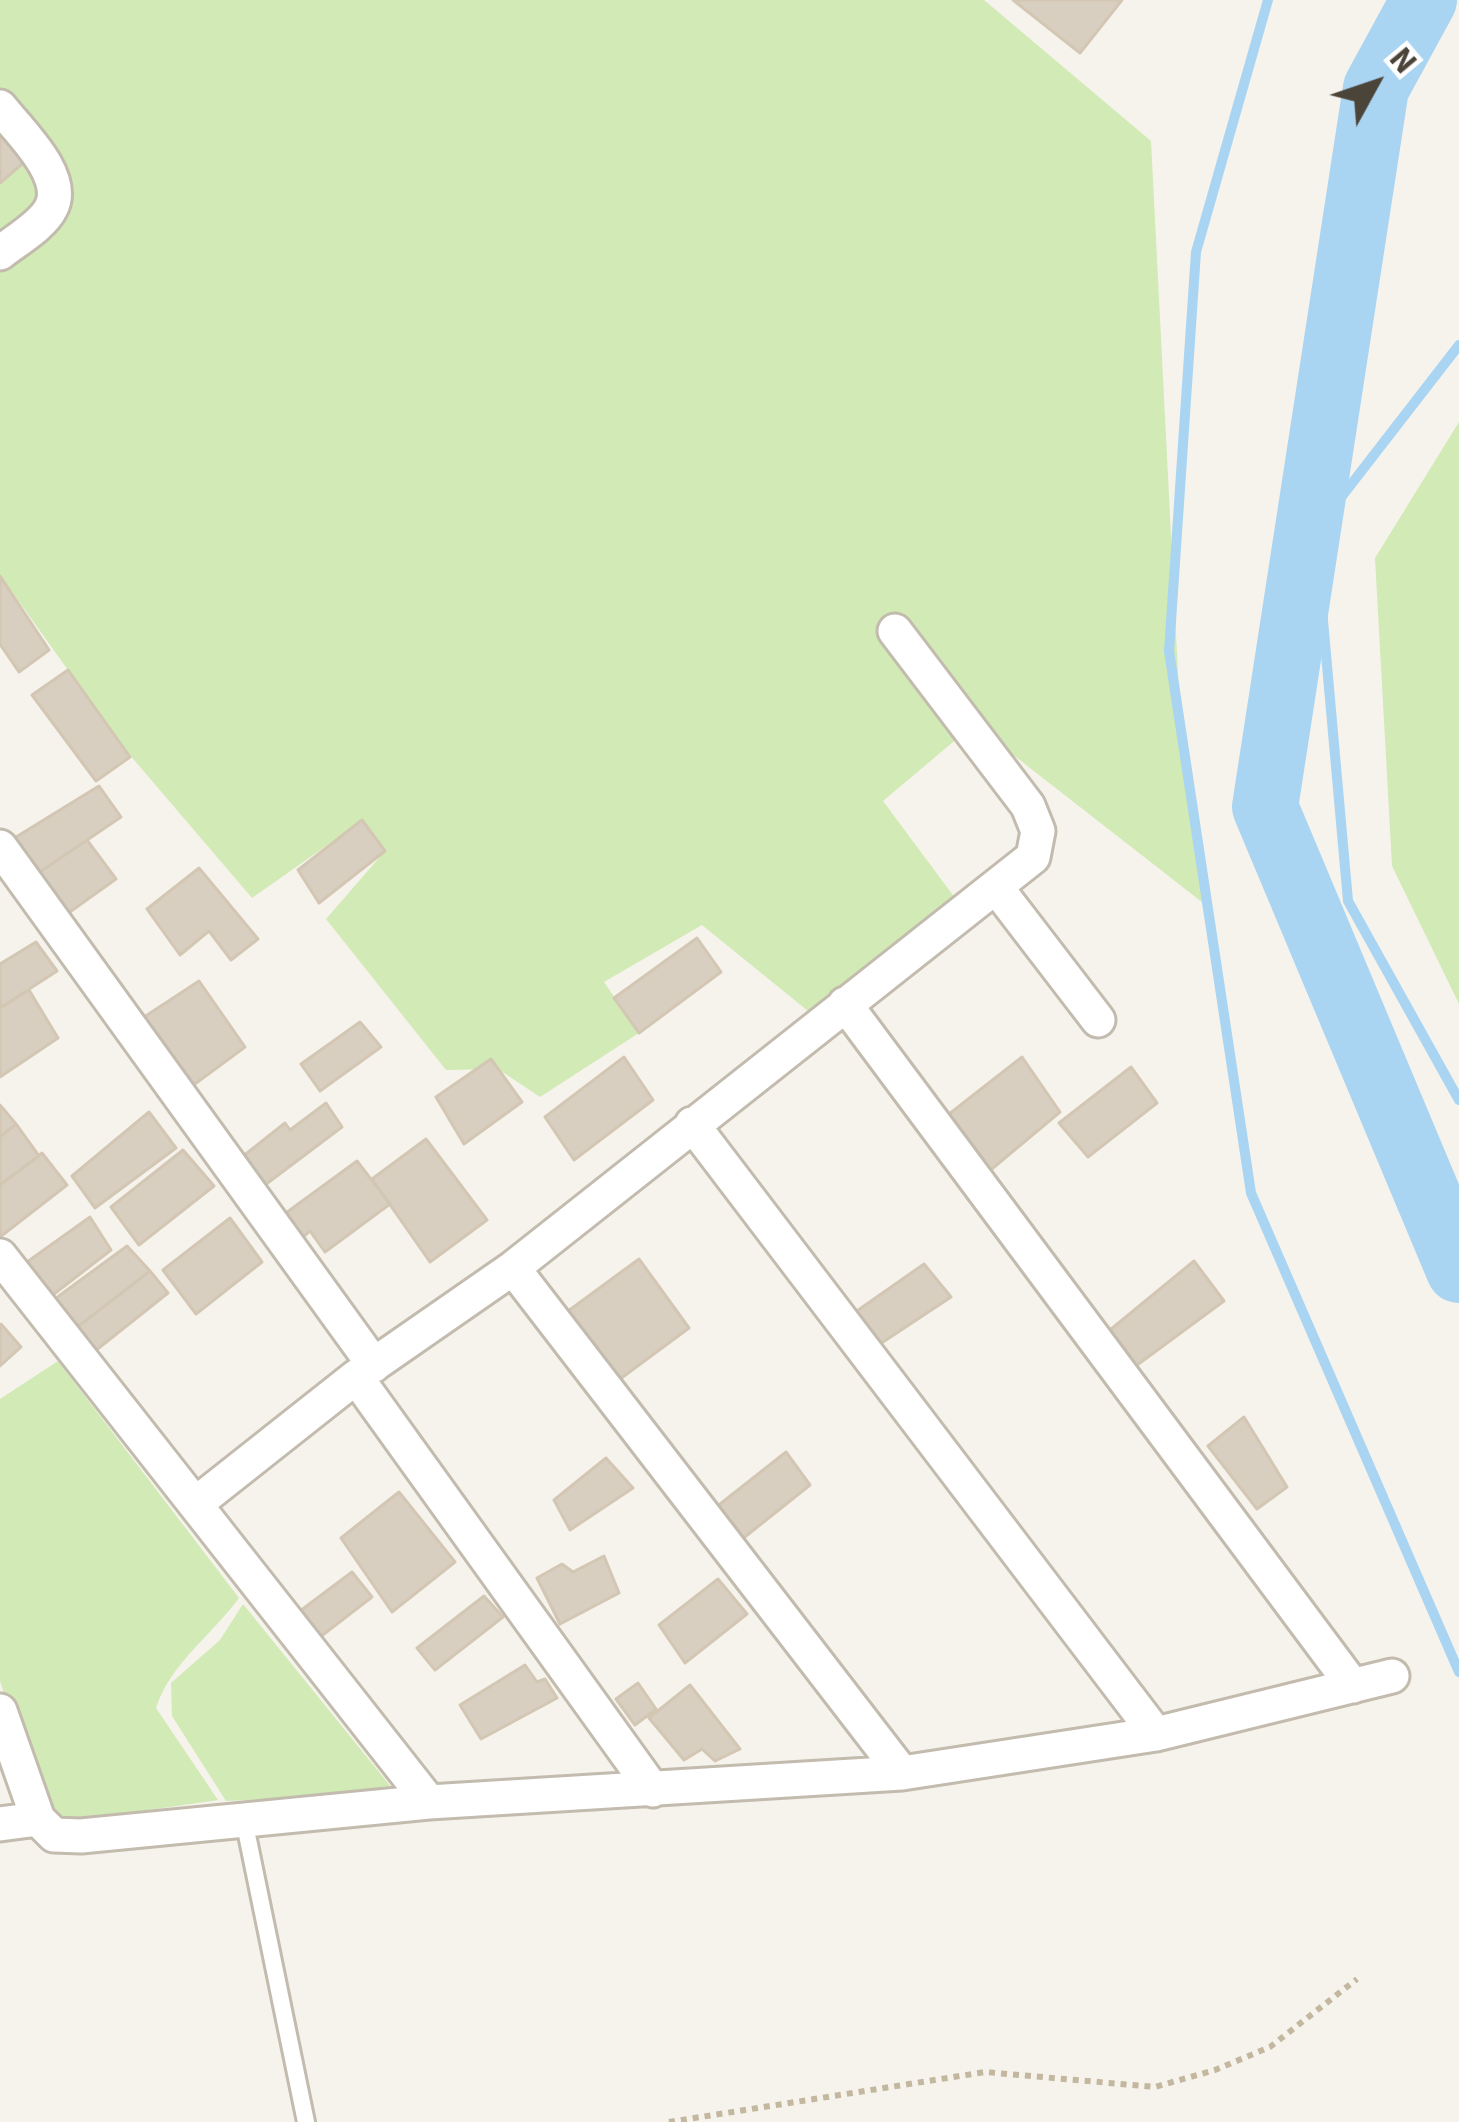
<!DOCTYPE html>
<style>
body{margin:0}
#map{position:relative;width:1459px;height:2122px;overflow:hidden;background:#f6f3ec;font-family:"Source Sans 3",sans-serif}
canvas{display:block}
.north{position:absolute;left:1315px;top:24px;width:120px;height:120px;-webkit-text-stroke:9px #fff;paint-order:stroke;rotate:50deg;font-size:33px;font-weight:700;line-height:48px;text-align:center;color:#4b4439}
.north::after{content:'';display:block;margin:auto;width:42px;height:54px;background:#4b4439;clip-path:polygon(50% 0,100% 100%,50% 72%,0 100%)}
</style>
<div id="map">
<canvas width="1459" height="2122"></canvas>
<div class="north">N</div>
</div>
<script>
const context = document.querySelector('canvas').getContext('2d');
context.lineJoin = 'round';
function fillPath(path, color) { context.fillStyle = color; context.fill(path, 'evenodd'); }
function trace(path, color, width, dash) { context.strokeStyle = color; context.lineWidth = width; context.lineCap = dash ? 'butt' : 'round'; context.setLineDash(dash || []); context.stroke(path); }
fillPath(new Path2D(`
 M0,0H984L1151,141L1181,733L1207,906L962,715L895,632L880,641L959,737L883,801L958,902L808,1011L702,925L604,982L639,1033L540,1097L498,1069L446,1070L326,919L385,851L363,820L252,898L123,747L0,575Z
 M1459,422V1004L1392,866L1375,558Z
 M58,1361L239,1598C211,1636 170,1664 156,1708L218,1800L59,1823L41,1809L0,1681V1399Z
 M243,1604L396,1793L226,1801L172,1716L171,1683L220,1640Z`), '#d2eab5');
trace(new Path2D(`
 M1268,0L1196,252L1169,651L1251,1193L1459,1672
 M1459,345L1315,531L1348,901L1459,1100`), '#a9d4f2', 10);
trace(new Path2D(`
 M1424,0L1376,88L1265,807L1459,1270`), '#a9d4f2', 66);
const building = new Path2D(`
 M1013,0H1122L1080,53Z
 M10,131L30,157L0,183V138Z
 M0,576L49,650L19,672L0,644Z
 M68,670L130,757L96,781L32,695Z
 M99,786L121,817L31,878L3,845Z
 M362,820L385,851L319,903L298,870Z
 M87,840L116,879L60,919L31,878Z
 M199,868L258,939L231,960L209,931L180,955L147,909Z
 M697,938L721,972L639,1033L614,998Z
 M36,942L57,971L0,1008V964Z
 M199,981L245,1047L184,1092L135,1023Z
 M29,990L58,1038L0,1077V1008Z
 M360,1022L381,1047L320,1091L301,1064Z
 M624,1057L653,1100L574,1160L545,1117Z
 M1022,1057L1060,1112L987,1173L944,1118Z
 M491,1059L522,1102L464,1144L436,1097Z
 M1131,1067L1157,1103L1088,1157L1059,1123Z
 M326,1103L342,1127L257,1191L237,1161L285,1123L290,1130Z
 M0,1105L16,1124L0,1137Z
 M149,1112L176,1148L95,1208L72,1176Z
 M16,1124L39,1156L0,1185V1137Z
 M426,1139L487,1220L430,1262L372,1179Z
 M183,1150L214,1186L139,1245L111,1207Z
 M42,1153L67,1185L0,1237V1185Z
 M357,1161L390,1204L325,1252L310,1231L298,1241L279,1218Z
 M90,1217L111,1250L50,1297L27,1262Z
 M230,1218L262,1262L196,1314L163,1270Z
 M127,1246L150,1271L71,1332L48,1304Z
 M639,1259L689,1328L612,1385L560,1317Z
 M1194,1261L1224,1301L1133,1368L1110,1330Z
 M924,1264L951,1297L877,1346L854,1313Z
 M150,1271L168,1293L90,1355L71,1332Z
 M1,1324L21,1347L0,1366V1325Z
 M1244,1417L1287,1487L1257,1509L1208,1446Z
 M786,1452L810,1485L736,1544L710,1512Z
 M606,1458L633,1488L570,1530L554,1500Z
 M399,1492L455,1562L392,1612L341,1538Z
 M604,1556L619,1593L560,1624L537,1578L562,1564L573,1572Z
 M352,1572L372,1597L311,1644L292,1617Z
 M718,1579L747,1614L685,1663L659,1625Z
 M484,1596L503,1617L435,1670L417,1648Z
 M525,1665L537,1682L545,1679L557,1698L481,1739L460,1705Z
 M638,1683L656,1709L635,1725L616,1699Z
 M690,1685L740,1749L715,1761L702,1749L684,1760L649,1718Z`);
fillPath(building, '#d8cfc1');
trace(building, '#d3c7b4', 3);
const service = new Path2D(`
 M244,1820L306,2122`);
const minor = new Path2D(`
 M0,107C18,130 68,176 51,208C43,225 15,241 0,253
 M0,847L374,1365
 M996,887L1098,1020
 M845,1004L1353,1686
 M692,1124L1156,1734
 M0,1256L429,1802
 M513,1268L902,1773
 M356,1377L653,1790
 M198,1502L356,1377L513,1268L1033,857L1038,831L1028,806L895,631
 M0,1711L38,1819L54,1835L81,1836L429,1802L902,1773L1156,1734L1392,1676
 M0,1824L38,1819`);
trace(service, '#c2bbae', 22);
trace(minor, '#c2bbae', 39);
trace(new Path2D(`
 M669,2122L985,2072L1155,2087L1215,2070L1270,2047L1357,1979`), '#c4b79f', 6, [6, 6]);
trace(service, '#fff', 16);
trace(minor, '#fff', 33);
</script>
